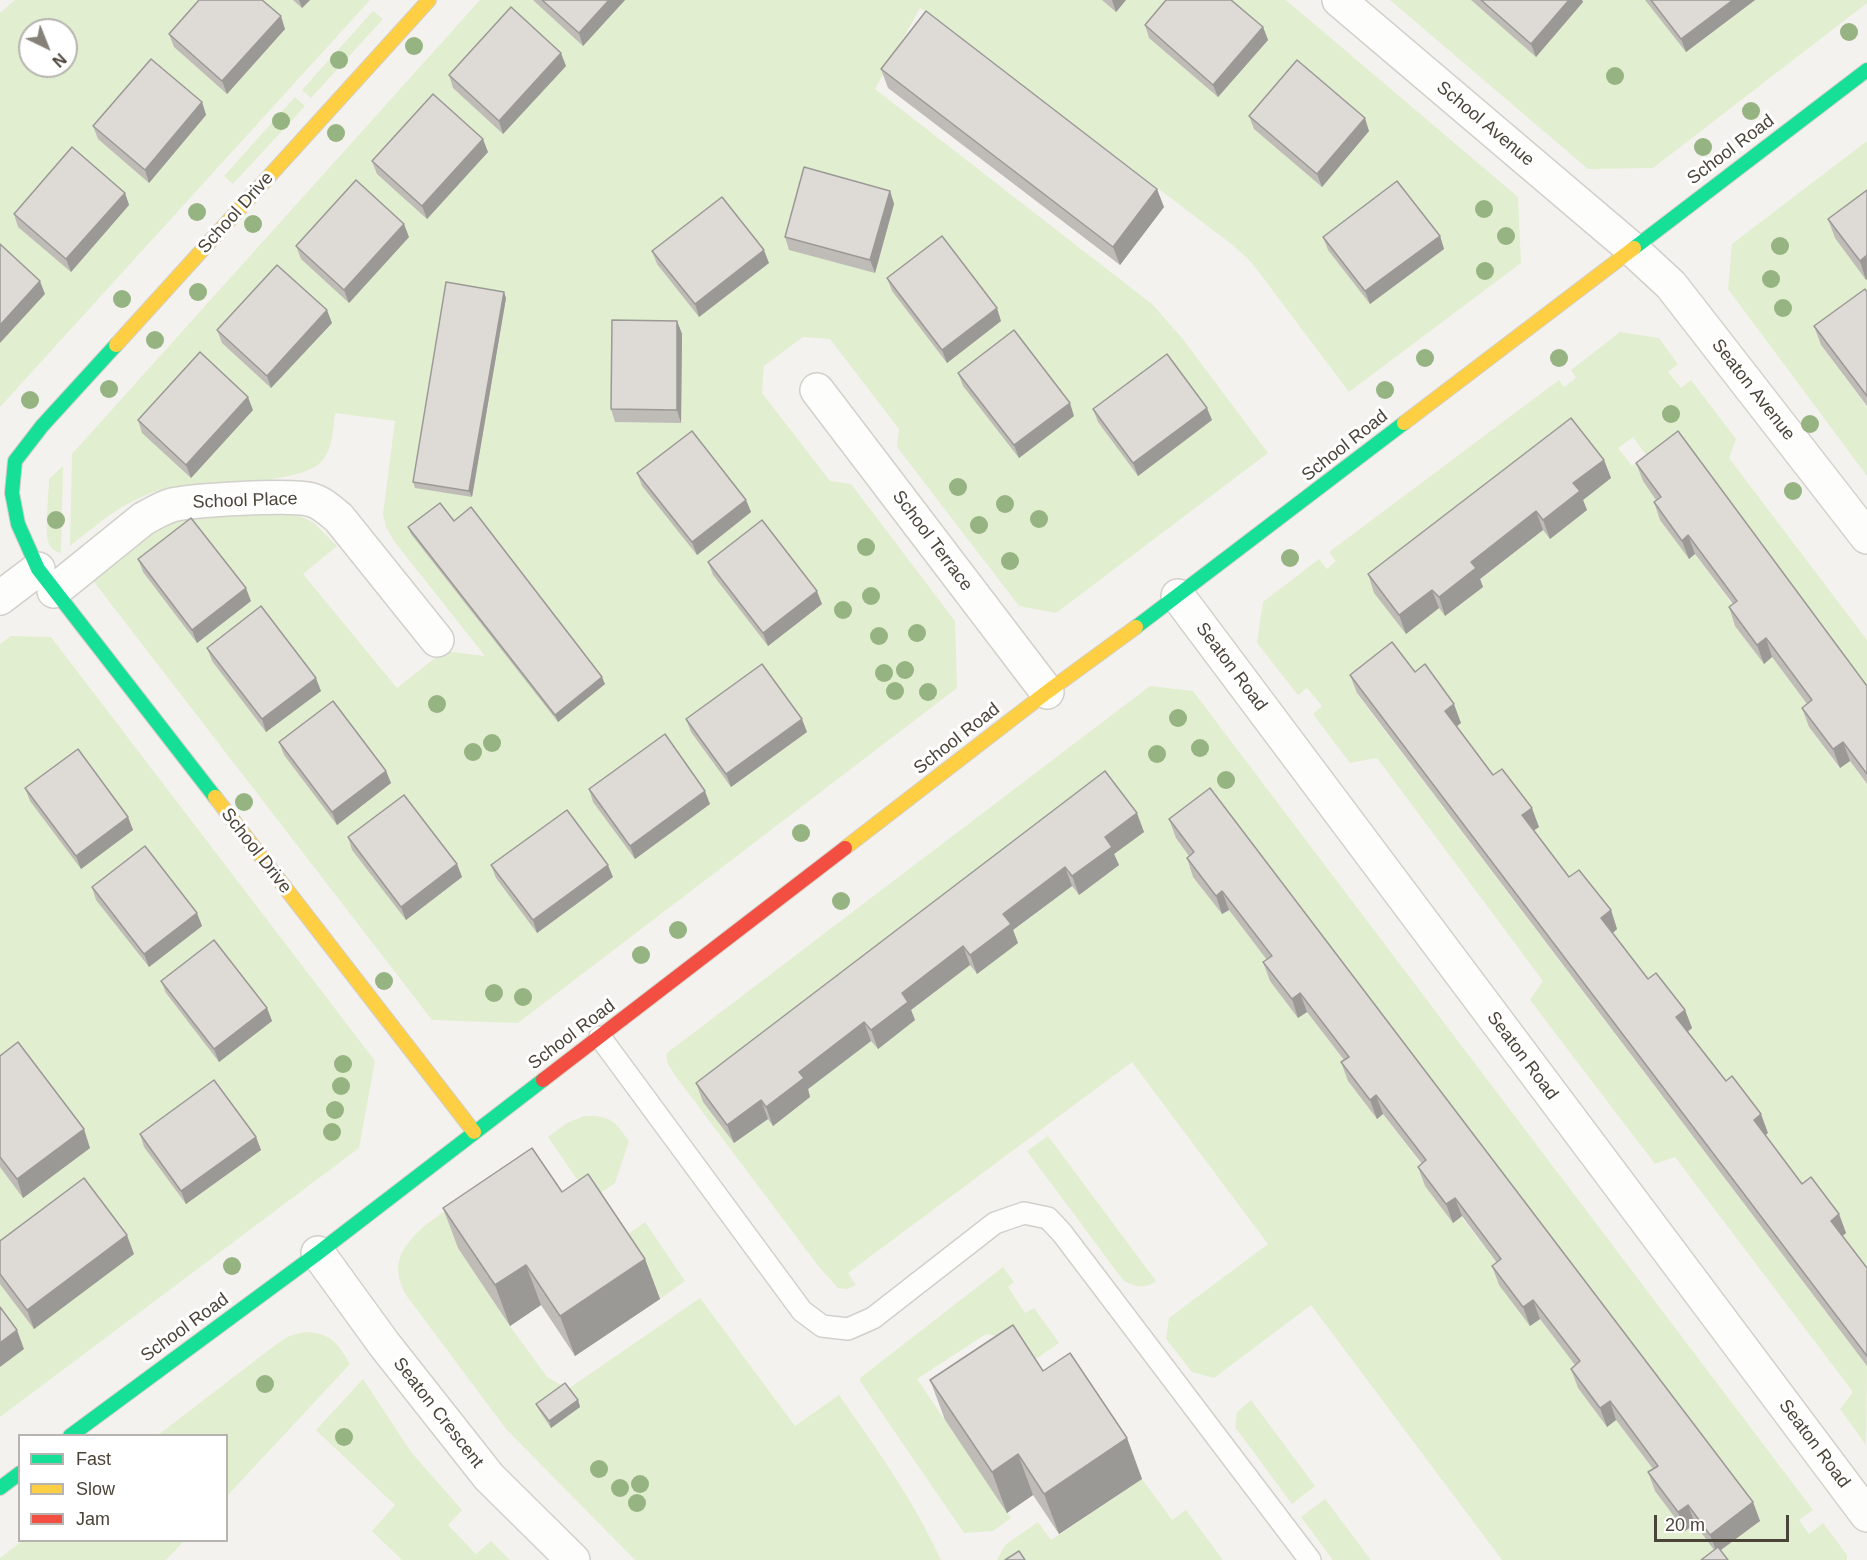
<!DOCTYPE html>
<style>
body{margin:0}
#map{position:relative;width:1867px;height:1560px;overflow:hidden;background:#f4f2ee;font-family:Arial,sans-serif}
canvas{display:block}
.legend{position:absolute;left:18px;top:1434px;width:210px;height:108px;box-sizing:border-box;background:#fff;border:2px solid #b7b4b0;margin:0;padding:8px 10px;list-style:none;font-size:18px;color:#4b4439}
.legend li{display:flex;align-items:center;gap:12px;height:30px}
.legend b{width:30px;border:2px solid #b7b4b0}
.north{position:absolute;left:18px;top:18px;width:60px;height:60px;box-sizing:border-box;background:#fff;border:2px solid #b7b4b0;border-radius:50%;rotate:137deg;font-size:16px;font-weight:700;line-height:24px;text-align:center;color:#4b4439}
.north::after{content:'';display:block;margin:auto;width:21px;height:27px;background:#868178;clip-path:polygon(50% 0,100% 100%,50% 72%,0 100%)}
.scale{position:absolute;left:1654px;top:1515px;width:135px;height:27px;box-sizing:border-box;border:3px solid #4b4439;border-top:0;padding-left:8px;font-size:18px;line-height:21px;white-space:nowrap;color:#4b4439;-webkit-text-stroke:4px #fff;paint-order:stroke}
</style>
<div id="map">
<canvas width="1867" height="1560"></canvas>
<ul class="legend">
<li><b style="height:8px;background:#16e098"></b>Fast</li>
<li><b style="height:8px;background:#ffcf43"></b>Slow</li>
<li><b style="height:8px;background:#f24e42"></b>Jam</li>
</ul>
<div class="north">N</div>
<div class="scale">20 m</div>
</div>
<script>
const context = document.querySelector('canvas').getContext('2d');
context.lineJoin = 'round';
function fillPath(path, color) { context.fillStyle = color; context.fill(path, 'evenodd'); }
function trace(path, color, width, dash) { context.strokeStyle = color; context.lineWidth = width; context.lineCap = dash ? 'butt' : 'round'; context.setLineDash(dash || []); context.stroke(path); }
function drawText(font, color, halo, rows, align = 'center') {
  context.font = font + ' Arial,sans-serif'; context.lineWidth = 6; context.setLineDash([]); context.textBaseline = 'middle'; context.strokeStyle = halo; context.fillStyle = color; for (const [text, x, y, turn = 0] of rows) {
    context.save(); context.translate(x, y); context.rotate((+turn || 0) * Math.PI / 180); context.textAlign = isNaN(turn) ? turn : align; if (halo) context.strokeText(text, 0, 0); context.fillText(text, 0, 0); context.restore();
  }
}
fillPath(new Path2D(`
 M15,0H370L0,407V13ZM30,30H66V66H30Z
 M480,0H1286L1518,197L1521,263L1349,392L1252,263L1234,246L920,8L875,89L1153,305L1182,338L1268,453L1056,613L1019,606L897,447L899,429L830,339L803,337L764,366L762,393L830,481L851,484L955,621L957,688L518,1023L432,1020L91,578L169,521L235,514H296L314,523L337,546L303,574L397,688L444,651L485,656L394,541L386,527L383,514L395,421L335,413C333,430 333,448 322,461C303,484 202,485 170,488C129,496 102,521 70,546L72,454Z
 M1390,0H1867V3L1653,168L1588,169Z
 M373,11L383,19L311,98L302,90Z
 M295,97L305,106L233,184L224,176Z
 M1867,141V311L1821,345L1867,407V476L1728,289L1732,244Z
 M1620,332L1659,338L1678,364L1668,372L1681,388L1691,380L1736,439L1729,458L1867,640V696L1668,515L1661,520L1689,559L1695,554L1744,620L1736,626L1764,664L1772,657L1818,719L1809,727L1839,768L1850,761L1867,785V1278L1761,1139L1768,1133L1739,1095L1683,1035L1691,1028L1655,998L1529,834L1539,827L1500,794L1452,730L1461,722L1357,694L1867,1366L1866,1445L1840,1409L1853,1392L1675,1157L1655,1164L1530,1000L1543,981L1377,758L1350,763L1313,714L1322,706L1307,688L1298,695L1257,643L1263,602L1319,559L1327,569L1336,561L1329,552L1559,380L1564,387L1576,378L1571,370ZM1633,437L1646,455L1632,466L1618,448ZM1580,501L1550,539L1543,530L1478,581L1445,616L1439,608Z
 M63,466L61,553C55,551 52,550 49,544C44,533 49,494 49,479Z
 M11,636L51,637L375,1061L359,1148L0,1417V644Z
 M1150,686L1193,691L1813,1510L1799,1520L1809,1534L1823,1523L1847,1555V1560H1502L1311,1305L1214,1378L1192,1372L1166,1339L1169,1318L1268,1244L1132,1062L848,1273L856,1285L847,1289L838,1288L819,1267L674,1074C670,1067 665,1062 667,1053ZM1112,790V856L1079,895L1072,886L1010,933L976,974L970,965L909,1012L878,1048L871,1041L805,1090L810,1097L773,1125L768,1119L734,1143ZM1201,871L1759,1521L1717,1553L1695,1524L1685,1531L1664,1484L1616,1420L1607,1427L1578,1388L1587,1380L1540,1319L1531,1326L1508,1278L1383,1114L1376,1118L1348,1081L1356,1076L1307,1012L1299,1018L1279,975L1229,910L1222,914L1194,877Z
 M584,1116C610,1115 614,1120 629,1141L615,1183L591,1200L548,1137L567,1123Z
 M1048,1136L1156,1281C1145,1289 1135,1288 1123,1280L1027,1151Z
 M524,1153L510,1326L547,1377L568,1389L700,1298L795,1426L839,1395C876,1448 914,1501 941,1560H635L506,1429L406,1295C390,1265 400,1249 423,1227Z
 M645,1222L685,1281L660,1299L620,1240Z
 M1003,1267L1014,1282L1008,1287L1025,1313L1034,1308L1059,1343L1027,1365L1008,1338L986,1334L917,1379L1011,1518L993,1531L964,1533L860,1381V1378Z
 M304,1332C331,1333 337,1342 350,1364L227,1496L226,1436L158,1435L274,1346L287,1337Z
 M363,1379L411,1452L462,1510L448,1525L476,1554L491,1541L510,1560H402L372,1531L395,1505L316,1430Z
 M1251,1400L1315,1486L1292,1504L1235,1427L1237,1412Z
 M1142,1479L1172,1520L1186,1510L1223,1560H997L1005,1545L1038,1522L1051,1540Z
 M1325,1499L1371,1560H1333L1301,1517Z
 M22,1541V1540L184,1541L166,1560H0V1558Z`), '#e1eecf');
const lane = new Path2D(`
 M600,1037L802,1311L822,1326L848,1329L873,1318L995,1223L1024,1213L1048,1218L1062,1233L1310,1560`);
const street = new Path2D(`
 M1339,0L1631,248L1671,285L1867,537
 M817,390L1047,692
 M54,591L143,519C152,514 162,508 172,505C193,500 292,494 312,500C322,503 331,511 339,518L437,640
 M1178,596L1867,1515
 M0,598L38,569
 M318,1253L384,1344L489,1477L573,1560`);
const fast = new Path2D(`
 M1634,248L1867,70
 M116,345L42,426L15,461L12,493L18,524L38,569L215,797
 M1136,627L1404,423
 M70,1436L318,1253L543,1080
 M0,1488L20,1473`);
const slow = new Path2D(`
 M116,345L429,0
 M1404,423L1634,248
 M215,797L474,1132
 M845,848L1047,692L1136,627`);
const jam = new Path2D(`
 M543,1080L845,848`);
trace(lane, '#d2d0cb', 24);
trace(street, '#d2d0cb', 36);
trace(fast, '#d3cfc5', 16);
trace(slow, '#d3cfc5', 16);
trace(jam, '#d3cfc5', 16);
trace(lane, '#fdfdfc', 21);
trace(street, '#fdfdfc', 33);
trace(fast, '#16e098', 14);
trace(slow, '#ffcf43', 14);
trace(jam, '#f24e42', 14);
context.fillStyle = '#96b382';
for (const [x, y] of [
 [1849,32],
 [414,46],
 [339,60],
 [1615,76],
 [1751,111],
 [281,121],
 [336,133],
 [1703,147],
 [1484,209],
 [197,212],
 [253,224],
 [1506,236],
 [1780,246],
 [1485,271],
 [1771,279],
 [198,292],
 [122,299],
 [1783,308],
 [155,340],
 [1425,358],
 [1559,358],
 [109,389],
 [1385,390],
 [30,400],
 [1671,414],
 [1810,424],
 [958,487],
 [1793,491],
 [1005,504],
 [1039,519],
 [56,520],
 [979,525],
 [866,547],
 [1290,558],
 [1010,561],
 [871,596],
 [843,610],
 [917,633],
 [879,636],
 [905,670],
 [884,673],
 [895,691],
 [928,692],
 [437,704],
 [1178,718],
 [492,743],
 [1200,748],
 [473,752],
 [1157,754],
 [1226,780],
 [244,802],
 [801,833],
 [841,901],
 [678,930],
 [641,955],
 [384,981],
 [494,993],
 [523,997],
 [343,1064],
 [341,1086],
 [335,1110],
 [332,1132],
 [232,1266],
 [265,1384],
 [344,1437],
 [599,1469],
 [640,1484],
 [620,1488],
 [637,1503]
]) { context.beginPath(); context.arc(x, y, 9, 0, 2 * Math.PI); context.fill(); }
fillPath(new Path2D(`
 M293,0H310L302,8Z
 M533,0H625L583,46Z
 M1102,0H1126L1116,12Z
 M1471,0H1582L1583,2L1536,57Z
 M1645,0H1755L1686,52Z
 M1145,25L1263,27L1268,40L1218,97L1149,38Z
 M285,29L227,94L174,47L169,34Z
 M566,66L503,134L453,88L449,75Z
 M881,69L1164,207L1120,265L888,88Z
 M202,102L206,115L149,183L98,139L93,126Z
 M1249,116L1369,131L1322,187L1254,129Z
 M488,152L427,219L377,174L372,161Z
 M1867,190L1866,280L1835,238L1828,219Z
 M890,191L894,204L875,273L789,250L785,237Z
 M125,193L129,205L71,272L18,227L14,214Z
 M1440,236L1444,249L1370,304L1328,250L1323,237Z
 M409,237L349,303L301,259L296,246Z
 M652,251L769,263L699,317L657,264Z
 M887,278L1001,321L947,363L892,291Z
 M1867,292V406L1821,345L1814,326Z
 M506,298L472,497L415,488L413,482Z
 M677,321L682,334L681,423L615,422L611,409Z
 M332,323L271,388L222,343L217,330Z
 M958,373L1074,416L1019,458L963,386Z
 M1093,409L1212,420L1138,476L1098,422Z
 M253,410L191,478L142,433L138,420Z
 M1604,460L1611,478L1583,500L1587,510L1550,539L1543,530L1480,579L1483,587L1445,616L1439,608L1406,634L1374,593L1368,574Z
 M1636,463L1867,686V784L1850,761L1840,768L1809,727L1802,708L1807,704L1772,657L1764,664L1735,626L1729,607L1733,604L1695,554L1689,559L1660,520L1654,502L1656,500L1643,481Z
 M637,473L746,500L751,512L697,555L642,486Z
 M454,521L605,684L558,722L411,534L408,527Z
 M138,559L251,601L197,643L143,572Z
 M708,562L822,604L768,646L713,575Z
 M207,648L321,691L266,732L212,661Z
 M1415,672L1461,723L1456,726L1493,775L1539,827L1534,830L1569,877L1611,910L1617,929L1613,933L1648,979L1685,1010L1692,1028L1688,1032L1726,1081L1768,1133L1765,1135L1802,1184L1839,1214L1846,1233L1842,1236L1867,1268V1366L1357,693L1350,675Z
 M686,719L807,732L731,787L691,732Z
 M279,742L386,771L391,783L337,825L284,755Z
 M1105,771L1144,832L1114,854L1119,865L1079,895L1072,886L1013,930L1018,943L977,974L970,965L911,1010L915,1020L878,1049L871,1041L808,1089L810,1097L773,1126L768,1119L734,1143L703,1102L696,1083Z
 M25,788L128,817L133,830L81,869L30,801Z
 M589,789L710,804L635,859L593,802Z
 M1169,819L1753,1502L1760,1521L1714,1550L1695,1524L1685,1531L1655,1491L1648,1472L1653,1469L1616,1420L1607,1427L1578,1388L1571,1369L1575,1365L1540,1319L1530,1326L1499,1285L1492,1266L1497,1263L1462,1216L1453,1223L1425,1186L1418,1167L1422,1164L1383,1114L1377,1119L1348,1081L1341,1062L1344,1060L1307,1012L1298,1018L1270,981L1263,962L1267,960L1229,910L1222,914L1193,877L1187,858L1189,856L1176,838Z
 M348,837L457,864L462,877L406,920L352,850Z
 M491,865L613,877L537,933L496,878Z
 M92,887L197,913L202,926L149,967L96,900Z
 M161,981L267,1008L272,1021L219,1062L166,993Z
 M0,1056L90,1148L23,1198L0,1167Z
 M140,1134L256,1137L261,1150L186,1204L144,1147Z
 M562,1192L645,1259L660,1299L575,1356L541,1305L510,1326L458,1248L443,1208Z
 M0,1241L134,1254L34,1329L0,1284Z
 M1043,1371L1127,1438L1142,1479L1059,1534L1033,1495L1007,1513L945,1420L930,1380Z
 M578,1400L580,1407L551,1428L539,1410L536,1404Z`), '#bfbcb8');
fillPath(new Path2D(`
 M299,0H310L302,8Z
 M609,0H625L583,46L579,33Z
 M1112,0H1126L1116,12Z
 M1569,0H1582L1583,2L1536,57L1531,44Z
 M1733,0H1755L1686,52L1681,39Z
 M281,16L285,29L227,94L222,81Z
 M1263,27L1268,40L1218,97L1213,85Z
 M561,53L566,66L503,134L499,121Z
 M202,102L206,115L149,183L145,170Z
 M1365,118L1369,131L1322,187L1317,174Z
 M483,139L488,152L427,219L422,206Z
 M1157,189L1164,207L1120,265L1113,247Z
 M890,191L894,204L875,273L870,260Z
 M125,193L129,205L71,272L66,259Z
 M404,224L409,237L349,303L344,290Z
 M1440,236L1444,249L1370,304L1365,291Z
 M764,250L769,263L699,317L695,304Z
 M1867,255V279L1866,280L1860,261Z
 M40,281L45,294L0,343V325Z
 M504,292L506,298L472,497L469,491Z
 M997,308L1001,321L947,363L942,350Z
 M327,310L332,323L271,388L267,376Z
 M677,321L682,334L681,423L677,410Z
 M248,397L253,410L191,478L186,465Z
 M1070,403L1074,416L1019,458L1014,445Z
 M1207,408L1212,420L1138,476L1133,463Z
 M1604,460L1611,478L1583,500L1587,510L1550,539L1543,520L1573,483Z
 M746,500L751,512L697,555L692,542Z
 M1536,511L1543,530L1480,579L1483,587L1445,616L1439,597L1471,562Z
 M1688,535L1695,554L1689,559L1682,541Z
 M246,588L251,601L197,643L192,630Z
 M1432,590L1439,608L1406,634L1399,615Z
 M817,591L822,604L768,646L763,633Z
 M1766,638L1772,657L1764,664L1757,645Z
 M602,677L605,684L558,722L555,715Z
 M316,678L321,691L266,732L262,719Z
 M1454,704L1461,723L1452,730L1445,711Z
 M802,719L807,732L731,787L726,774Z
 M1843,742L1850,761L1840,768L1833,749Z
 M386,771L391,783L337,825L332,812Z
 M705,791L710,804L635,859L630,846Z
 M1532,808L1539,827L1529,834L1522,815Z
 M1137,813L1144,832L1114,854L1119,865L1079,895L1072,876L1105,837Z
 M128,817L133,830L81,869L76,856Z
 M457,864L462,877L406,920L401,907Z
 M608,865L613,877L537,933L533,920Z
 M1065,867L1072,886L1013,930L1018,943L977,974L970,955L1003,914Z
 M1222,891L1229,910L1222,914L1216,896Z
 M1611,910L1617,929L1608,937L1601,918Z
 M197,913L202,926L149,967L144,954Z
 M963,946L970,965L911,1010L915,1020L878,1049L871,1030L902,993Z
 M1300,993L1307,1012L1298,1018L1292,999Z
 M267,1008L272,1021L219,1062L214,1049Z
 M1685,1010L1692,1028L1683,1035L1676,1017Z
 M864,1022L871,1041L808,1089L810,1097L773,1126L766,1107L799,1072Z
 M1376,1095L1383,1114L1377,1119L1370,1100Z
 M761,1100L768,1119L734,1143L727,1125Z
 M1761,1114L1768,1133L1761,1139L1754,1120Z
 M84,1129L90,1148L23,1198L17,1179Z
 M256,1137L261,1150L186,1204L181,1191Z
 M1455,1198L1462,1216L1453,1223L1446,1204Z
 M1839,1214L1846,1233L1838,1240L1831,1221Z
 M127,1235L134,1254L34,1329L27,1310Z
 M645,1259L660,1299L575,1356L560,1316Z
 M526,1265L541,1305L510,1326L495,1285Z
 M1533,1300L1540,1319L1530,1326L1523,1307Z
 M17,1330L24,1349L0,1367V1343Z
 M578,1400L580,1407L551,1428L549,1421Z
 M1610,1401L1616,1420L1607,1427L1600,1408Z
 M1127,1438L1142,1479L1059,1534L1044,1494Z
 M1018,1454L1033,1495L1007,1513L992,1472Z
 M1753,1502L1760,1521L1717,1553L1710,1535Z
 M1688,1505L1695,1524L1685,1531L1678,1512Z`), '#9b9996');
const building = new Path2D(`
 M199,0H262L281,16L222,81L169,34Z
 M542,0H609L579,33Z
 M1166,0H1231L1263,27L1213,85L1145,25Z
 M1481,0H1569L1531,44Z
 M1651,0H1733L1681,39Z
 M511,7L561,53L499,121L449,75Z
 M926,11L1157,189L1113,247L881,69Z
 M151,59L202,102L145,170L93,126Z
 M1297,60L1365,118L1317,174L1249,116Z
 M433,94L483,139L422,206L372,161Z
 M72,147L125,193L66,259L14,214Z
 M804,167L890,191L870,260L785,237Z
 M356,180L404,224L344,290L296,246Z
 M1397,181L1440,236L1365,291L1323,237Z
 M1867,190V255L1860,261L1828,219Z
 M722,197L764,250L695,304L652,251Z
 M942,236L997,308L942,350L887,278Z
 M0,244L40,281L0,325Z
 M277,265L327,310L267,376L217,330Z
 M446,282L504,292L469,491L413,482Z
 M1865,289L1867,292V396L1814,326Z
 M612,320L677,321V410L611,409Z
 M1014,330L1070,403L1014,445L958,373Z
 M200,352L248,397L186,465L138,420Z
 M1167,354L1207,408L1133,463L1093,409Z
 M1571,418L1604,460L1573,483L1580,491L1543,520L1536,511L1471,562L1476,568L1439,597L1432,590L1399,615L1368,574Z
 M692,431L746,500L692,542L637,473Z
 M1678,431L1867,686V774L1843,742L1833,749L1802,708L1812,700L1766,638L1757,645L1729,607L1737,601L1688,535L1682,541L1654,502L1661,497L1636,463Z
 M440,503L454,521L471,507L602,677L555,715L408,527Z
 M191,518L246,588L192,630L138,559Z
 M762,520L817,591L763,633L708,562Z
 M261,606L316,678L262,719L207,648Z
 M1392,642L1415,672L1425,664L1454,704L1445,711L1493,775L1502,769L1532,808L1522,815L1569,877L1579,870L1611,910L1601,918L1648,979L1656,973L1685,1010L1676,1017L1726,1081L1732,1076L1761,1114L1754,1120L1802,1184L1811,1177L1839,1214L1831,1221L1867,1268V1356L1350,675Z
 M762,664L802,719L726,774L686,719Z
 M333,701L386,771L332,812L279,742Z
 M665,734L705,791L630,846L589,789Z
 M78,749L128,817L76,856L25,788Z
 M1105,771L1137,813L1105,837L1112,847L1072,876L1065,867L1003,914L1011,924L970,955L963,946L902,993L908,1002L871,1030L864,1022L799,1072L804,1078L766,1107L761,1100L727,1125L696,1083Z
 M1210,788L1753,1502L1710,1535L1688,1505L1678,1512L1648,1472L1658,1466L1610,1401L1600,1408L1571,1369L1580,1361L1533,1300L1523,1307L1492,1266L1501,1259L1455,1198L1446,1204L1418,1167L1426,1160L1376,1095L1370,1100L1341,1062L1349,1057L1300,993L1292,999L1263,962L1272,956L1222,891L1216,896L1187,858L1194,852L1169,819Z
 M404,795L457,864L401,907L348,837Z
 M567,810L608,865L533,920L491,865Z
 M145,846L197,913L144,954L92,887Z
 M214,940L267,1008L214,1049L161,981Z
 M18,1042L84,1129L17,1179L0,1157V1056Z
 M214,1080L256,1137L181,1191L140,1134Z
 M532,1148L562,1192L588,1174L645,1259L560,1316L526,1265L495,1285L443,1208Z
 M84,1178L127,1235L27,1310L0,1274V1241Z
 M0,1307L17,1330L0,1343Z
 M1013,1325L1043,1371L1070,1353L1127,1438L1044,1494L1018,1454L992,1472L930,1380Z
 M565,1383L578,1400L549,1421L536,1404Z
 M1718,1547L1728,1560H1701Z
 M1019,1551L1025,1560H1005Z`);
fillPath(building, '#dedbd6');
trace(building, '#9b9996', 1.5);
drawText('18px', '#4b4439', '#fff', [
 ["School Avenue",1485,124,40],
 ["School Road",1731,150,-37],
 ["School Drive",236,213,-48],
 ["Seaton Avenue",1753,390,52],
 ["School Road",1345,446,-38],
 ["School Place",245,501,-2],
 ["School Terrace",932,541,53],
 ["Seaton Road",1231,667,53],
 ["School Road",957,739,-38],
 ["School Drive",256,851,52],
 ["School Road",572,1035,-37],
 ["Seaton Road",1522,1056,53],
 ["School Road",185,1328,-36],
 ["Seaton Crescent",438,1413,52],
 ["Seaton Road",1814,1444,53]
]);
</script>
